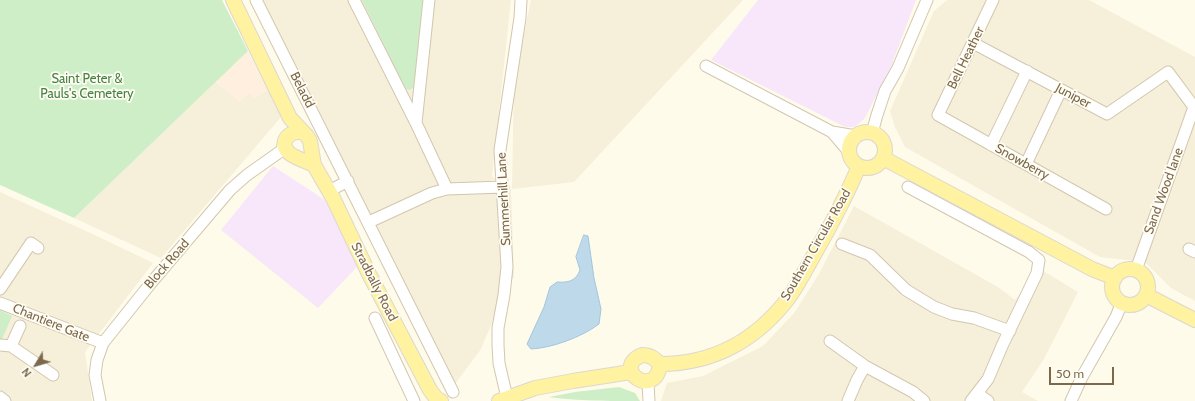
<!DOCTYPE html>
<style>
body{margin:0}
#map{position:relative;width:1195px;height:401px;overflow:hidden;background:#fefbeb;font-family:Cabin,sans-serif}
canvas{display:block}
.north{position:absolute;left:16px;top:345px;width:40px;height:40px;-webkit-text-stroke:3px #fffdf3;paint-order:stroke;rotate:232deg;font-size:11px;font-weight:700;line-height:16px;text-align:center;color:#7c684b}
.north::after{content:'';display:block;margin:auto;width:14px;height:18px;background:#7c684b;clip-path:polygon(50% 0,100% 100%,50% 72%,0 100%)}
.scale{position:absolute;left:1049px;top:367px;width:65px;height:18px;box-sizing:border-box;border:2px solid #7c684b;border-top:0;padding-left:5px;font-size:12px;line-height:14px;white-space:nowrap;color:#7c684b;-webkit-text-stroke:3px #fffdf3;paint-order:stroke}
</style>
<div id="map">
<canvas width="1195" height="401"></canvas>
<div class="north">N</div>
<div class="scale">50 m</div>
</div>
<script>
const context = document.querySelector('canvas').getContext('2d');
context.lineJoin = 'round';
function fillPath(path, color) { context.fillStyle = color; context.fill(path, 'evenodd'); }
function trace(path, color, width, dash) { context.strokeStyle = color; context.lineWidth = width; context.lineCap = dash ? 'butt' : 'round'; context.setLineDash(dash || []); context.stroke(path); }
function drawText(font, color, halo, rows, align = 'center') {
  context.font = font + ' Cabin,sans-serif'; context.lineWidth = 3.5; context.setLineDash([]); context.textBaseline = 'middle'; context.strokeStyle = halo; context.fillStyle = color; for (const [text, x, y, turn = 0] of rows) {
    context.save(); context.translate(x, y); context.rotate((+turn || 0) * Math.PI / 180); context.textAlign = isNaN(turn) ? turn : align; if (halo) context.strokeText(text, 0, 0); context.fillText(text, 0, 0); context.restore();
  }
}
fillPath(new Path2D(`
 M262,0H511L492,176L511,190L514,277L499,298L494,318L481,349L455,384Z
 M531,0H743L574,182L512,189L514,81Z
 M947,0H1089L1195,57V301L1171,288L1145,262L1100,257L905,147L895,127L890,111L934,11Z
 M216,82L240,102L249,92L254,98L268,90L281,117L161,258L74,218Z
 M0,192L97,236L153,263L85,352L92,401H0Z
 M854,206L998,287L1015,300L1040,269L1078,292L1044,359L1022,392L1038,401H661L667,383L703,376L763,346L795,312L820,272Z`), '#f6efd9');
fillPath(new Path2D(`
 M248,51L268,90L254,98L249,92L240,102L216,82Z`), '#feefdf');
fillPath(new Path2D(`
 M758,0H916L892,64L865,118L855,127H845L711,60Z
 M273,166L325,200L358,266L318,308L221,230Z`), '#f8e7fb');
fillPath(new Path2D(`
 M0,0H222L248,51L74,218L0,185Z
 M362,0H423L416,84L413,88L409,90L405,88Z
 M0,310L12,316L2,339H0Z
 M619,387L635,393L640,401C613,401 574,401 549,397L575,392Z`), '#ceeec7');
const water = new Path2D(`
 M584,235L588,236L594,278L601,309L599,324C582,337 552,348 531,349L527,344L544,307L550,287L557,282C568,283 576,281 580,270L576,257Z`);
fillPath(water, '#bdd9ea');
trace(water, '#a3c6dc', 1);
const minor = new Path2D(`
 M256,0L453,392
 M354,0L416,123
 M429,0L416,123L447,189
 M993,0L938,115L1106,209
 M973,43L1107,114L1168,72L1194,107L1136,270
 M706,66L832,132L856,136
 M832,132L849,152
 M872,133L877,115L885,91L898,68L927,0
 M991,145L1027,71
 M1026,164L1061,90
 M908,187L1029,252L1039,260L1037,273L1002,346L988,379L971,401
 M329,191L348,181
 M369,222L432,193L447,189L503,187
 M842,244L870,255L906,290L934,307L952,314L974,318L1010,331
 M1189,249L1195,252
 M0,289L31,243L38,248
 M0,303L103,343
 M375,318L414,401
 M830,341L865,366L913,392L924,401
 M0,345L11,346L53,375
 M11,346L20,326
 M648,383L649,401
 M978,394L988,401
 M0,397L5,401
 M507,398L499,363L498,345V328L504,295L507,267L500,150L520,18L521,0
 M100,401L95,375L97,360L103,343L151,283L230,190L247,175L281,151L285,142
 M848,401L857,380L865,366
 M1071,401L1082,377L1116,317L1122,302`);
const major = new Path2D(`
 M233,0L290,118L307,136L310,141L314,165L333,198L369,274L430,390L436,398L441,401
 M849 150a18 18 0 1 1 36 0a18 18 0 1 1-36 0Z
 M304,133C291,129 278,141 288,152C292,157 308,162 314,165
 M883,158L1092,269L1115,278
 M1112 287a18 18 0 1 1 36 0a18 18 0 1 1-36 0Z
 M1146,295L1195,320
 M642,355C650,355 654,358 660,364C656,401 610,369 642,355Z
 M660,364C714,364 758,339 790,296C799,283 807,267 815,253C831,225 846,197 859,166
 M499,401L535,388L573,381L631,372`);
trace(minor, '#d2c7af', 13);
trace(major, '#ddd8d0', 16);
trace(minor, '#fff', 11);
trace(major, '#fff2a1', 14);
drawText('13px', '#7c684b', '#fffdf3', [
 ["Bell Heather",966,58,-64],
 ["Beladd",302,90,63],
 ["Juniper",1073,96,28],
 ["Snowberry",1022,162,29],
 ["Sand Wood lane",1164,191,-70],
 ["Summerhill Lane",504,199,-93],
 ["Southern Circular Road",816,245,-60],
 ["Block Road",167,264,-49],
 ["Stradbally Road",374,282,63],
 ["Chantiere Gate",51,323,22]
]);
drawText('13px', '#468242', '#fffdf3', [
 ["Saint Peter &",87,79],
 ["Pauls's Cemetery",87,94]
]);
</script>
